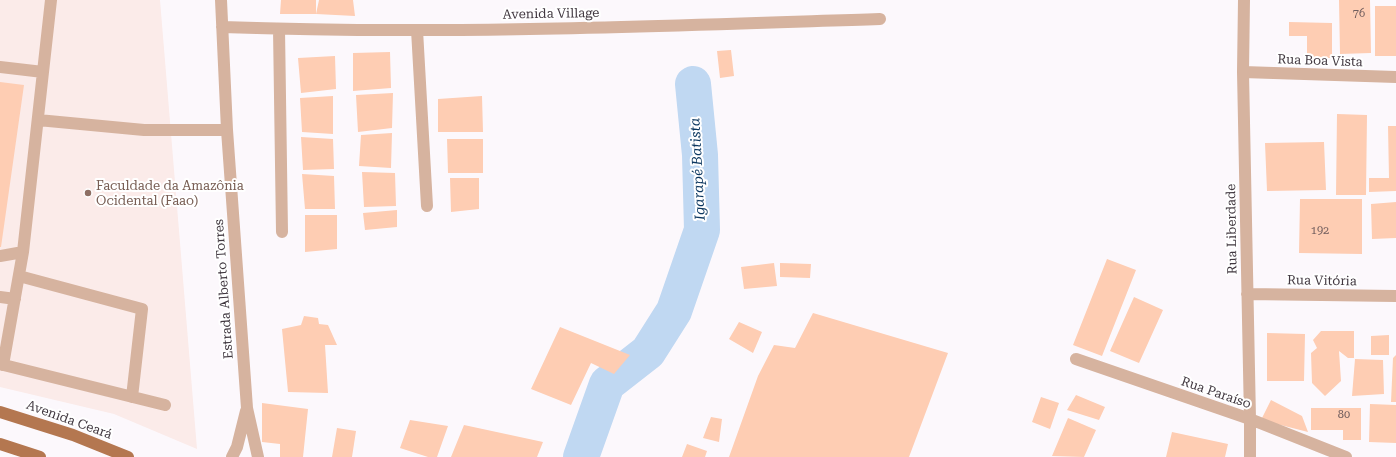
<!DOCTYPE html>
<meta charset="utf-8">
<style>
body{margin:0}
canvas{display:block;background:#fcf8fc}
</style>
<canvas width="1396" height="457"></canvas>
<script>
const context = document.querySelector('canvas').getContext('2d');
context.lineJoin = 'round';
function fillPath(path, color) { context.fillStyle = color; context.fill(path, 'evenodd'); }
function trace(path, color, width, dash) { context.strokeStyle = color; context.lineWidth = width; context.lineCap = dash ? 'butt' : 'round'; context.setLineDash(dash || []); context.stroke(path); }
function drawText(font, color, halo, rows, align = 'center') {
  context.font = font + ' "Roboto Serif",serif'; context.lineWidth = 4; context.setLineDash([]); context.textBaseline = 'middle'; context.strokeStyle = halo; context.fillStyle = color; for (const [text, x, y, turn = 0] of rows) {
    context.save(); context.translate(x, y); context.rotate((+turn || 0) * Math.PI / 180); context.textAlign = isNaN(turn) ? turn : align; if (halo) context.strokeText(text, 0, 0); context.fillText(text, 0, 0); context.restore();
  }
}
fillPath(new Path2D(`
 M0,0H160L197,449L114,414L0,387Z`), '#fbebe9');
trace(new Path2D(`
 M581,457L607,384L648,352L674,311L702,230L700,155L693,84`), '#c0d8f2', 36);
fillPath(new Path2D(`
 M281,0H316V14H280Z
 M319,0H353L355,16L316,14Z
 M1339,0H1370L1371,53L1340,54Z
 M1375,6H1396V56H1375Z
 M1289,22L1332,23V58H1307V36H1289Z
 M731,50L734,76L720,78L717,51Z
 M390,52L391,88L353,91V53Z
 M335,56L336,89L301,93L298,58Z
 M0,82L24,85L1,247H0Z
 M393,93L392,128L358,132L356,95Z
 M333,96V134L302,132L300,98Z
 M482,96L483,132H438V99Z
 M1337,114L1367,115L1366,195H1336Z
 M1388,126H1396V191L1369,192V178H1389Z
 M392,133L391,168L359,166L361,135Z
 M301,137L333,139L334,169L303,170Z
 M447,139H483V173H448Z
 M1324,142L1326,190L1267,191L1265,143Z
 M362,172L395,173L396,206L364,207Z
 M302,174L334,176L335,209H305Z
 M450,178H479V209L451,212Z
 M1300,199H1362V254L1299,253Z
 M1396,202V238L1372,239L1371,204Z
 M397,210V227L365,230L363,213Z
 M305,215H337V249L305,252Z
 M1107,259L1136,270L1102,356L1073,345Z
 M774,263L777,286L744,289L741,267Z
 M780,263L811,264L810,278L780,277Z
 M1134,297L1163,310L1139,363L1110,351Z
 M813,313L948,353L909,457H729L758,376L774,345L795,348Z
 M304,316L318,318L319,324L328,325L337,345H325L328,393L288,392L282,329L301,325Z
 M739,322L762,332L753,353L729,339Z
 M560,327L630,355L614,374L591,363L571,405L531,389Z
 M1321,331H1354V358H1348L1339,351L1341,381L1325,396L1312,383L1311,353L1317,348L1313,340Z
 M1267,333L1305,334L1304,381H1267Z
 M1389,335V355H1371V336Z
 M1396,355V402H1391L1393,358Z
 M1355,359L1383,360L1384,394L1352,396Z
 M1076,395L1105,407L1099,420L1067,410Z
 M1041,397L1059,403L1050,429L1032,422Z
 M1271,400L1302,416L1308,432L1261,420Z
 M262,403L308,409L303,457H280V444L262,442Z
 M1370,404L1396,405V443L1369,442Z
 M1311,408H1361V440H1343V430H1311Z
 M711,417L722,419L719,442L703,438Z
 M1068,418L1096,430L1084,457L1052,456Z
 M410,420L448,426L437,457H428L400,448Z
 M464,425L543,442L537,457H451Z
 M337,428L356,431L352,457H332Z
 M1172,432L1228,444L1225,457H1166Z
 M687,444L707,451L705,457H682Z`), '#fecdb3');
trace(new Path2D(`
 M221,0L227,130L247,408L258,457
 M1244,0L1243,72L1250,419V457
 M222,27C441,35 661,26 880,19
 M279,29L282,232
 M417,30L427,206
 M0,67L43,72
 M1243,72L1396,77
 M38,120L144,130H227
 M0,256L23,252L51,0
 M19,276L142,309L132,397
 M1247,294L1396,296
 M0,297L15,299
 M1076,359L1250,419L1346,457
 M0,364L165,405
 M3,365L23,252
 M232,457L237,447L246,411`), '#d6b39f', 12);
trace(new Path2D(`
 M0,412L73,435L128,457
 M0,444L40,457`), '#b47750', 12);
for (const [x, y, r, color] of [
 [88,193,4,"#8d6e63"]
]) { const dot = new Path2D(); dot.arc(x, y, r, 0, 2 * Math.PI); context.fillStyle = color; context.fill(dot); trace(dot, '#fff', 1.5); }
drawText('11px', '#705d5d', null, [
 ["76",1359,14],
 ["192",1320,231],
 ["80",1344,415]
]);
drawText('13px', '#413840', '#fff', [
 ["Avenida Village",551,14,-1],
 ["Rua Boa Vista",1320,61,2],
 ["Rua Liberdade",1232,229,-91],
 ["Rua Vitória",1322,281,1],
 ["Estrada Alberto Torres",224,289,-94],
 ["Rua Paraíso",1216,393,19],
 ["Avenida Ceará",69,420,20]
]);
drawText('13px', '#785e54', '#fff', [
 ["Faculdade da Amazônia",96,186],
 ["Ocidental (Faao)",96,201]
], 'left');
drawText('italic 14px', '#0c375f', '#fff', [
 ["Igarapé Batista",698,169,-93]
]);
</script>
